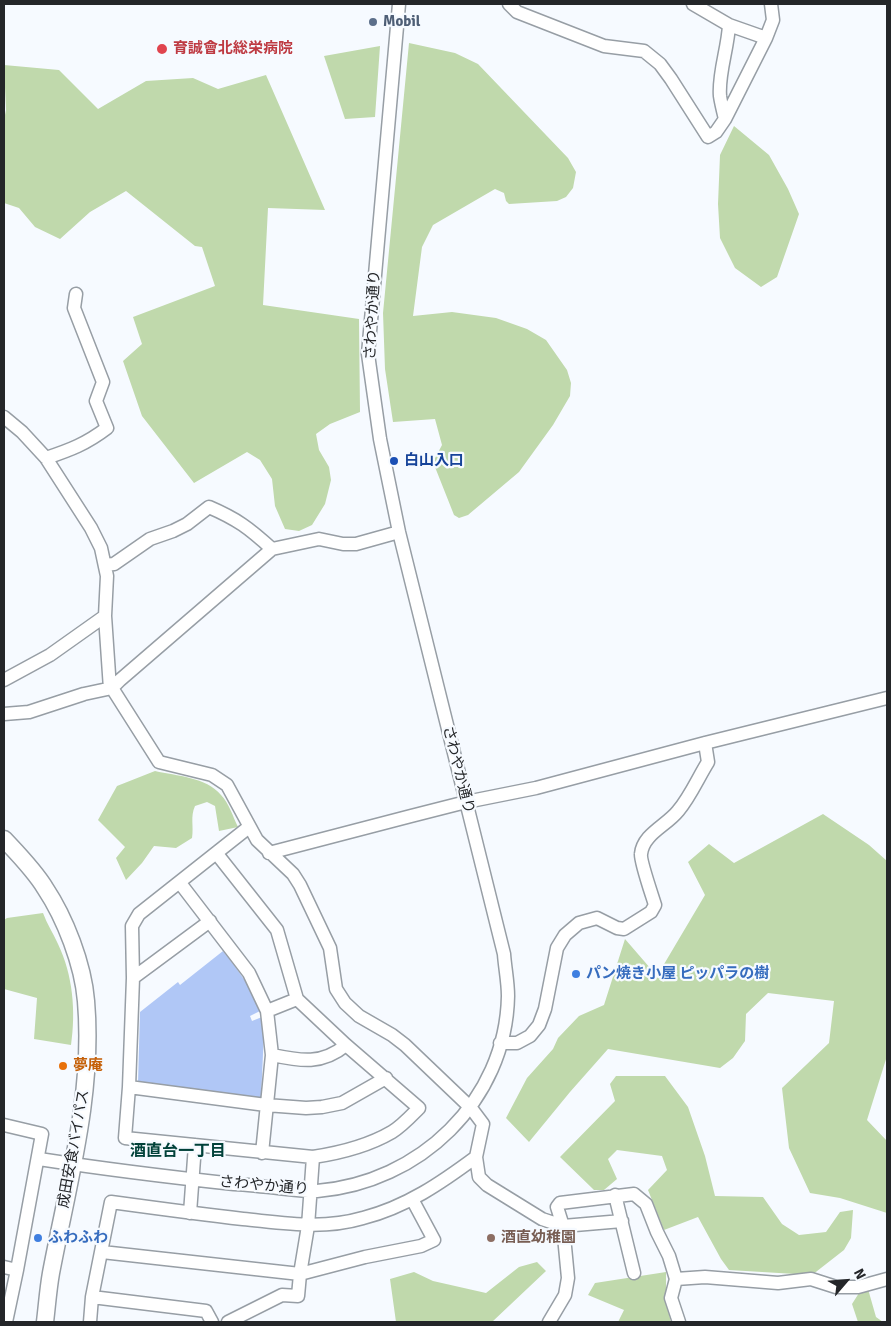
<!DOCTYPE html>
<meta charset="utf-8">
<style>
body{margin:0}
#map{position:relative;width:891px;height:1326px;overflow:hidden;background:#f6faff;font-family:Signika,sans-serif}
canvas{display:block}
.frame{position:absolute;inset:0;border:5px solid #242629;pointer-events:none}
.north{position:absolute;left:821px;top:1256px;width:50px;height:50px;-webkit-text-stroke:4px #f6faff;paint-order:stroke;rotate:63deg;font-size:14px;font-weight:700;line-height:20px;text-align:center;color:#242629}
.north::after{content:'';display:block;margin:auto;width:18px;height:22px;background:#242629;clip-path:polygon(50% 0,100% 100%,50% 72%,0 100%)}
</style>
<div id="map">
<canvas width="891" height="1326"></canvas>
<div class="frame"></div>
<div class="north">N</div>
</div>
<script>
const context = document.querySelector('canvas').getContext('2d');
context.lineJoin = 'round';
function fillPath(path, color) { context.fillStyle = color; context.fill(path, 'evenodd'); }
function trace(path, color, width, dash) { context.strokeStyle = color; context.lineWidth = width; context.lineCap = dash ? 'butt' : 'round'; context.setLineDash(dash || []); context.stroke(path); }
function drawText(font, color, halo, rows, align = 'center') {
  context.font = font + ' Signika,"Noto Sans JP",sans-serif'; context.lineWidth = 4.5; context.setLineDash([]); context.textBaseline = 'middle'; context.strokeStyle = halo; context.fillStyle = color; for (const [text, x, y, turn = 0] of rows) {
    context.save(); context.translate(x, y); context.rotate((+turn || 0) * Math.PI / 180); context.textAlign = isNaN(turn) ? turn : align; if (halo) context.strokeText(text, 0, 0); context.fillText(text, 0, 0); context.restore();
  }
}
fillPath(new Path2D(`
 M409,43L455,53L478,64L568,158L576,172L573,188L566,197L557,201L509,204L506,201L504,193L495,189L433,225L422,247L413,316L452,312L496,318L527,329L546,340L567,370L571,383L570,396L553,425L519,472L468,515L459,518L454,515L433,462L442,445L435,419L393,422L385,369L383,313Z
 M380,46L375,117L345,119L324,56Z
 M4,65L59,70L98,109L146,81L193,78L218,89L266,75L325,210L268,208L263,305L359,319L360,412L330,424L316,434L319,450L329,467L331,480L325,504L312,525L299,531L285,529L275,506L272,479L260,460L247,452L194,483L142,416L123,361L142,344L133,317L215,286L202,247L195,246L126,191L90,212L60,239L35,227L19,208L4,203V120L6,110Z
 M734,126L769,155L788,189L799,214L777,277L761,287L735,268L720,238L718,204L720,155Z
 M155,771C177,776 206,777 221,795C229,803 233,817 238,827L219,831L215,806L207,802L195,806C190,817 194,826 192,838L176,848L154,846L142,863L126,880L116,858L125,847L98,820L117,786Z
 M823,814L869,845L887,861V1056L867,1120L887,1141V1213L840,1198L810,1193L789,1148L782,1088L829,1043L834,1001L768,993L746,1014L745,1041L733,1058L720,1068L608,1049L570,1092L529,1142L506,1118L527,1078L553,1049L558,1038L579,1016L604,1005L625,939L657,976L705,895L688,862L709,844L734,863Z
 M43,913C47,924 53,933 58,944C73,975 76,1012 71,1045L34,1039L37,998L4,989V920L7,918Z
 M616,1076H665L688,1107L705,1156L715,1196L763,1197L782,1224L799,1235L826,1232L840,1212L853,1210L851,1238L844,1250L812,1275L729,1270L721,1259L698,1217L664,1230L648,1190L667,1170L662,1156L617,1150L608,1159L617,1179L604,1190H594L560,1157L615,1101L610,1084Z
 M537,1262L546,1271L492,1322H396L390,1279L414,1272L433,1281L486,1293L519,1267Z
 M666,1272V1302L671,1322H618L624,1310L588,1295L595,1283Z
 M868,1289L876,1317L883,1322H858L852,1304L859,1293Z`), '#c0d9ac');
fillPath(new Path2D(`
 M223,951C239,971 251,987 260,1011L250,1016L252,1021L262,1017L264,1031L261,1099L138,1083L140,1012L178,982L180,985Z`), '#b0c7f6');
const minor = new Path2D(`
 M509,4L517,12L604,46L644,51L660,64L671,79L708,137L716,132L725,119L766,38L773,20L771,4
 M693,4L729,25L766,38
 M725,119C723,111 721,103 720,96C718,74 728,48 729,25
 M4,417L22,432L46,458L91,528L101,548L107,576L105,616L110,689
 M46,458C70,450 86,444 107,428L96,401L103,382L74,308L76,294
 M105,565L114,564L150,539L173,531L187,524L209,507C237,519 249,528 272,549
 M4,680L50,655L105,616
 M112,688L120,680L272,549L319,539L343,544H356L399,532
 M4,714L29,712L84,694L112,688L159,762L212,775L227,785L257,840L293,874L300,885L330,948L336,989L345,1003L359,1016L392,1035L405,1045L471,1108L483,1124L476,1157L479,1177L487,1185L542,1219L563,1226
 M269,853L411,816L466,802L536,788L705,743L887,698
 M217,854L277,930L297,999L346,1045L419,1108C411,1116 402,1126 392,1132C368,1146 340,1153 313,1157L125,1138L129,1087L133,978L132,926L139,914L249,827
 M180,883L249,973L267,1011L272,1055L262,1153
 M133,978L210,921
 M267,1011L297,999
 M500,1043H517L530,1036L539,1025L545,1009L557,948L565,935L579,923L597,918L617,928L624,929L651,912L655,905C652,895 640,861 641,854C643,834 666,826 678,811C690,797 698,778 708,762L705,743
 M272,1055C301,1061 322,1065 346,1045
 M129,1087L266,1105L306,1108L322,1107L342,1103L386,1078
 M4,1125L42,1134L17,1270L4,1267
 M39,1159C104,1169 169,1177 234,1184C252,1185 269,1187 287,1189C297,1190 307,1192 317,1191C419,1183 506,1101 508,996C508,982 505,968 504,954L399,532L380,439L368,354L399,4
 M615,1195L634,1273
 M190,1213L195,1145
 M563,1226L557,1207L560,1203L634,1194L646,1204L657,1232L669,1256L676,1279L671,1298L679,1322
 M102,1252L300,1274L365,1257L421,1246L434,1240L412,1199
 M676,1279L705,1277L778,1283L811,1279L836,1287H858L887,1279
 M92,1297L206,1311L212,1322
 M6,1322L17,1270
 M90,1322L92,1297L111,1202C155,1208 199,1214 243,1219C284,1223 322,1230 363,1218C406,1207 441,1183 476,1157
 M228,1322L282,1295L298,1296L300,1274L308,1226L313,1157
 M549,1322L565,1295L568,1278L563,1226L622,1221`);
const major = new Path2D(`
 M4,839C18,854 34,870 45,888C65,918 83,964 86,1001C94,1093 68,1183 51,1273C48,1290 47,1306 45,1322`);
trace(minor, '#979ea5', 15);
trace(major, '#979ea5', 19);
trace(minor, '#fff', 12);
trace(major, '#fff', 16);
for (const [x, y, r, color] of [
 [373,22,5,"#5c6f8a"],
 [162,49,6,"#e0444e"],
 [394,461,5,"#1a4fb4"],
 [576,974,5,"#3f7fe0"],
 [63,1066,5,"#e8710a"],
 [38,1238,5,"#3f7fe0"],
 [491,1238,5,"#8d6e63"]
]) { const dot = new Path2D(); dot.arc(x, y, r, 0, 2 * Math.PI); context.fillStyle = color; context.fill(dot); trace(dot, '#f6faff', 2); }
drawText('bold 15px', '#4e5e75', '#f6faff', [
 ["Mobil",383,22]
], 'left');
drawText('bold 15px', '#be3a42', '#f6faff', [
 ["育誠會北総栄病院",173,49]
], 'left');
drawText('15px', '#242629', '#f6faff', [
 ["さわやか通り",373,315,-87],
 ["さわやか通り",458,770,76],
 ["成田安食バイパス",74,1149,-80],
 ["さわやか通り",264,1186,5]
]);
drawText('bold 15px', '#164399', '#f6faff', [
 ["白山入口",404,461]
], 'left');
drawText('bold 15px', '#366cbe', '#f6faff', [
 ["パン焼き小屋 ピッパラの樹",586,974],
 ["ふわふわ",48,1238]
], 'left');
drawText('bold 15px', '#c56008', '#f6faff', [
 ["夢庵",73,1066]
], 'left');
drawText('bold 15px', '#785e54', '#f6faff', [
 ["酒直幼稚園",501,1238]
], 'left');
drawText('bold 16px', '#014139', '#f6faff', [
 ["酒直台一丁目",178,1152]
]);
</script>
